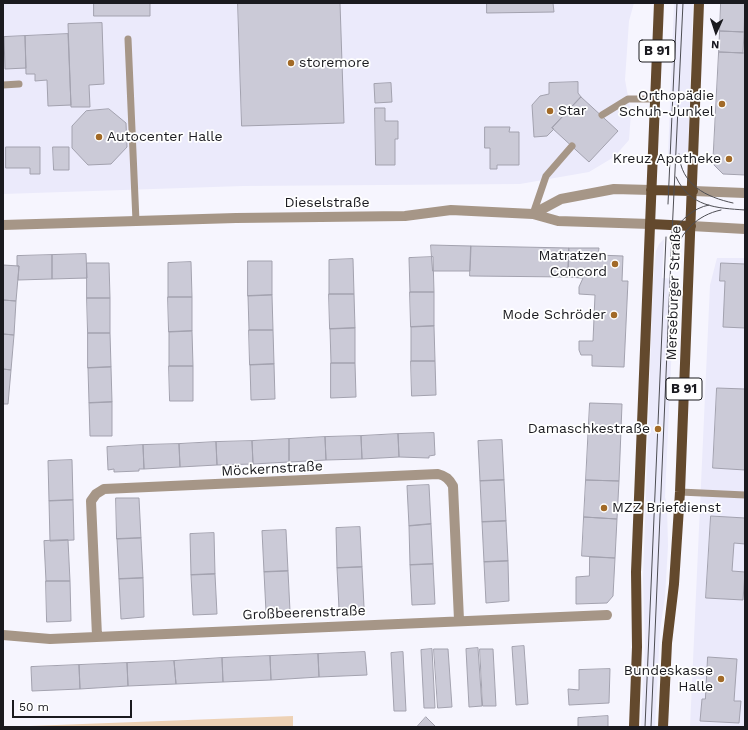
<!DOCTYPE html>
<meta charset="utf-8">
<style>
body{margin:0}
#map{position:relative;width:748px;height:730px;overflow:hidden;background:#f6f5fe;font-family:"Work Sans",sans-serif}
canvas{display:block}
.frame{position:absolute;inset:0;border:4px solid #1a1a1f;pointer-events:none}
.north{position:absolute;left:696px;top:12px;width:40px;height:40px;-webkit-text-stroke:3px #fff;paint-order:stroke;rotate:183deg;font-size:11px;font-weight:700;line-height:16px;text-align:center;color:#1a1a1f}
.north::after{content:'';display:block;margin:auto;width:14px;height:18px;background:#1a1a1f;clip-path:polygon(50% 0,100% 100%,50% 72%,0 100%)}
.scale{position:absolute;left:12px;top:700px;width:120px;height:18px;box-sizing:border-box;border:2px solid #1a1a1f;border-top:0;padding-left:5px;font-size:12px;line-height:14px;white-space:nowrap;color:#1a1a1f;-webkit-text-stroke:3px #fff;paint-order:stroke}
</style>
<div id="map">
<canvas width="748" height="730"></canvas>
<div class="frame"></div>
<div class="north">N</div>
<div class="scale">50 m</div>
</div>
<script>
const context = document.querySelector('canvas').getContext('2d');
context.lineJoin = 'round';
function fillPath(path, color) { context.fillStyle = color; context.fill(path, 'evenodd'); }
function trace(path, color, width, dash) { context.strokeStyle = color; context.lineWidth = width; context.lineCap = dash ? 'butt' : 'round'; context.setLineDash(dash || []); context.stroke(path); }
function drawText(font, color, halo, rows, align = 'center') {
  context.font = font + ' "Work Sans",sans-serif'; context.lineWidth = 3.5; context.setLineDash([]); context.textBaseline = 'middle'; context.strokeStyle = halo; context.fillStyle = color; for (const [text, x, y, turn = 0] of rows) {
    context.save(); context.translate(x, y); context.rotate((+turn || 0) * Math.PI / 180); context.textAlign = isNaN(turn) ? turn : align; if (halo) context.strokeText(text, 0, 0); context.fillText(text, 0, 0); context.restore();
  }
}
fillPath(new Path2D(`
 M3,3H634L629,21L625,80L631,113L629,140L614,157L589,172L520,184L243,186L3,194Z
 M674,3H693L688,152L684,157L668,156Z
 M664,239L662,278L675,279L665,497L667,505L668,546L665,597L660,630L655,727H641L645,644L643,579L653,281L656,251L659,244Z
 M717,258H745V727H690L710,285Z`), '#ebeafb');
fillPath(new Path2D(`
 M293,716V727H30V726Z`), '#edd1b5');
const building = new Path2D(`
 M94,3H150V16H94Z
 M238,3H340L344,123L242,126Z
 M487,3H553L554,12L487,13Z
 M721,3H745L744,32L720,31Z
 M102,23L104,84L89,85L90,107H71L68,24Z
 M720,31L744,32L743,53L719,52Z
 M68,34L71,105L48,106L47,80L35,81V74H26L25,36Z
 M25,36L26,68L5,69L4,37Z
 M719,52L745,53V175L723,174L713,164Z
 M578,82V93L581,97L552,128L554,129L547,136L534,137L532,105L540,96L549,94V83Z
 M391,83L392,102L375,103L374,84Z
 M581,97L618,131L589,162L552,128Z
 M375,108H385V121H398V139H395V165H376Z
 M109,109L126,123L127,147L111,164L88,165L72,148V126L86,111Z
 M485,127H510L509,132H519V165H497V169H490V148H485Z
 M6,147H40V174H30V168H6Z
 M53,147H69V170H54Z
 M431,245L471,246L470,271H433Z
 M471,246L569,248L568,277L470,276Z
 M569,248H599L598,255L623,256L622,281H628L624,367L592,366V355H581L579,350V341H593L595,295L579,294V287L583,278L568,277Z
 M86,254L87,278L52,279V255Z
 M52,255V279L18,280L19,266H17V256Z
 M433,257L434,292H410L409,258Z
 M353,259L354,294H329V260Z
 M248,261H272V295L248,296Z
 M191,262L192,297H168V263Z
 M87,263H109L110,298H87Z
 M721,263L745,264V328L723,327L725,281H720Z
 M3,265L19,266L16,301L3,300Z
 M410,292H434V326L411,327Z
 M329,294H354L355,328L330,329Z
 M272,295L273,330H249L248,296Z
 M168,297H192V331L169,332Z
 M87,298H110V333H88Z
 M3,300L16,301L14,335L3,334Z
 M434,326L435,361H411V327Z
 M355,328V363H331L330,329Z
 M249,330H273L274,364L250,365Z
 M192,331L193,366H169V332Z
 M88,333H110L111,367L88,368Z
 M3,334L14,335L11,370L3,369Z
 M411,361H435L436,395L412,396Z
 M331,363H355L356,397L331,398Z
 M274,364L275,399L251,400L250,365Z
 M169,366H193V401H170Z
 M111,367L112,402L89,403L88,368Z
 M3,369L11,370L8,404H3Z
 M717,388L745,389V470L713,468Z
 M112,402V436H90L89,403Z
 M590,403L622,404L619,481L586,480Z
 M434,433L435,455L429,456V458L399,457L398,434Z
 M398,434L399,457L362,459L361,436Z
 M361,436L362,459L326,460L325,437Z
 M325,437L326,460L289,462V439Z
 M289,439V462L253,464L252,441Z
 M502,440L504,480L480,481L478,441Z
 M252,441L253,464L217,465L216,442Z
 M216,442L217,465L180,467L179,444Z
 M179,444L180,467L144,469L143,445Z
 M143,445L144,469H139V471L114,472V469L108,470L107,447Z
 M72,460L73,500L49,501L48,461Z
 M504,480L506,521L482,522L480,481Z
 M586,480L619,481L617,519L584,517Z
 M429,485L431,524L409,526L407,486Z
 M116,498H139L141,538L117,539Z
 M73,500L74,540L50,541L49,501Z
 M711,516L745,518V544L734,543L732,571L745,572L743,600L706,598Z
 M584,517L617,519L615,558L582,556Z
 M506,521L508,561L484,562L482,522Z
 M431,524L433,564L410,565L409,526Z
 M360,527L362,567L337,568L336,528Z
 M286,530L288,571L264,572L262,531Z
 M214,533L215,574L191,575L190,534Z
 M141,538L143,578L119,579L117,539Z
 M68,540L70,581H46L44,541Z
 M590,557L615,558L613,596L607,603L576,604V577L589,576Z
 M508,561L509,601L486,603L484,562Z
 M433,564L435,604L412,605L410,565Z
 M362,567L364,607L339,609L337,568Z
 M288,571L290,611L266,612L264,572Z
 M215,574L217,614L193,615L191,575Z
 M143,578L144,617L121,619L119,579Z
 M46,581H70L71,621L47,622Z
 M524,646L528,704L516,705L512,647Z
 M478,648L482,706L469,707L466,649Z
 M432,649L435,708H424L421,650Z
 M434,649H448L452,707L438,708Z
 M480,649H493L496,706H483Z
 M365,652L367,675L319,677L318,654Z
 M403,652L406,711H394L391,653Z
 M318,654L319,677L271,680L270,656Z
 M270,656L271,680L223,682L222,658Z
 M708,657L737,659L734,701H741L739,723L700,721L702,699H705Z
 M222,658L223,682L176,684L174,661Z
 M174,661L176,684L128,686L127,663Z
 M127,663L128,686L80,689L79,665Z
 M79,665L80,689L32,691L31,667Z
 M610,669L609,703L569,705L568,689L579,690V670Z
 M608,716V727H578V718Z
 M426,717L436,727H417Z`);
fillPath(building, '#cbcad7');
trace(building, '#a3a2af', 1);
trace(new Path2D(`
 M128,39L136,221
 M3,85L19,84
 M602,115L628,99H654
 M533,214L546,176L572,146
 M680,492L745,495`), '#a69687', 7);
trace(new Path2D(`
 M3,635L50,639L607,615
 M97,636L91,501L96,494L104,489L438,474C446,476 449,479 453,486L459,620`), '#a69687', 10);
trace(new Path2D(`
 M693,191L745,193
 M533,214L561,199L614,189L651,190
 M3,225L236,218L405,216L451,210L533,214L558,221L650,224
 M691,226L745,229`), '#a69687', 10);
trace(new Path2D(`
 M651,190L693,191
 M650,224L691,226
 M634,727L637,647L636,572L659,3
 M663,727L667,643L674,584L680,492L699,3`), '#63492d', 10);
trace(new Path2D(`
 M679,154C681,185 706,197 733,203
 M676,177C690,207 716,208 745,210
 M668,204L677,3
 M672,233C681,220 693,208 709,205
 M674,254C681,232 697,215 721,210
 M645,727L666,237
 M651,727L672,234L683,3`), '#4d4d53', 1);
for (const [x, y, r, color] of [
 [291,63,4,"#a26a27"],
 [722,104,4,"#a26a27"],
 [550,111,4,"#a26a27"],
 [99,137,4,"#a26a27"],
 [729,159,4,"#a26a27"],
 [615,264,4,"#a26a27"],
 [614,315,4,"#a26a27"],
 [658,429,4,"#a26a27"],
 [604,508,4,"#a26a27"],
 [721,679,4,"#a26a27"]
]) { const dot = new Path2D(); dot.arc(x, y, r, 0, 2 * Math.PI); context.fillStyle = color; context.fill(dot); trace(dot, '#fff', 1.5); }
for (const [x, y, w] of [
 [657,51,36],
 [684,389,36]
]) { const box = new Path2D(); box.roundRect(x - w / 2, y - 11, w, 22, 3); context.fillStyle = '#fff'; context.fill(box); trace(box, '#1a1a1f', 1); }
drawText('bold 13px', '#1a1a1f', null, [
 ["B 91",657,51],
 ["B 91",684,389]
]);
drawText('14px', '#1a1a1f', '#fff', [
 ["storemore",299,63,"left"],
 ["Orthopädie",714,96],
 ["Schuh-Junkel",714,112],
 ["Star",558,111,"left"],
 ["Autocenter Halle",107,137,"left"],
 ["Kreuz Apotheke",721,159],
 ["Matratzen",607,256],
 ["Concord",607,272],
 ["Mode Schröder",606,315],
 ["Damaschkestraße",650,429],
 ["MZZ Briefdienst",612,508,"left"],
 ["Bundeskasse",713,671],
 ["Halle",713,687]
], 'right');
drawText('14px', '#1a1a1f', '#fff', [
 ["Dieselstraße",327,203],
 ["Merseburger Straße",674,293,-88],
 ["Möckernstraße",272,469,-3],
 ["Großbeerenstraße",304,613,-2]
]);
</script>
